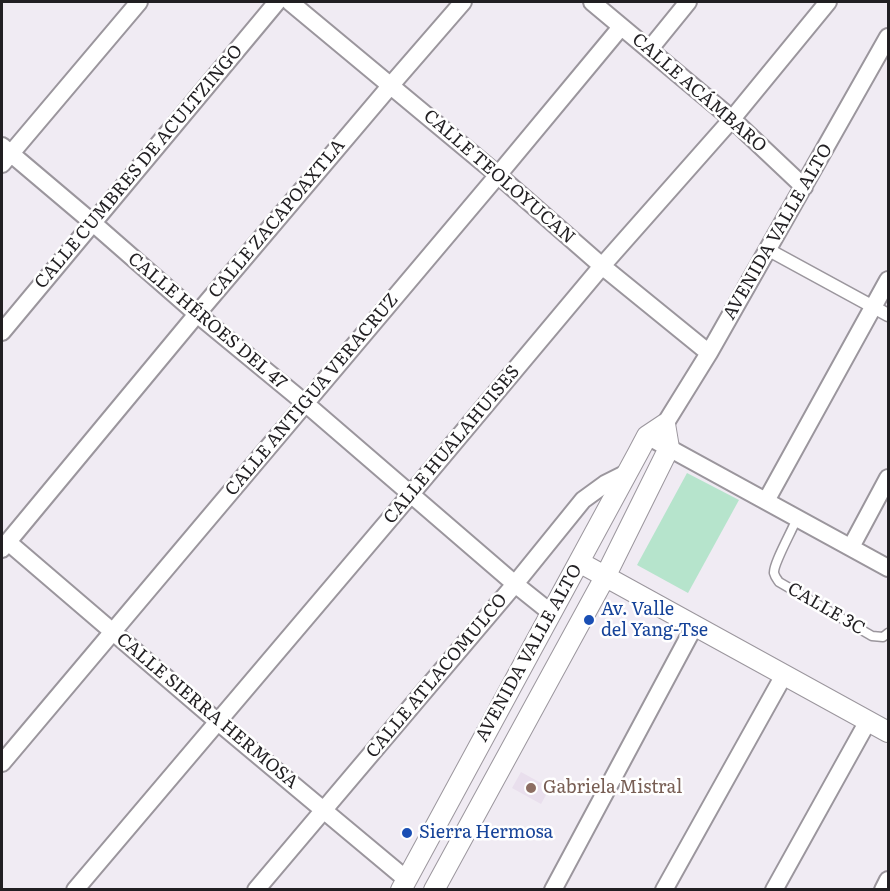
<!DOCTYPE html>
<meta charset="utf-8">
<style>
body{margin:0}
#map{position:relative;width:890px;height:891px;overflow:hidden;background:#f0ebf3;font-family:Literata,serif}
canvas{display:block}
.frame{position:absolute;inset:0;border:3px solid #211f22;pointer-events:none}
</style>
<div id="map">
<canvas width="890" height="891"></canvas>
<div class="frame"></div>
</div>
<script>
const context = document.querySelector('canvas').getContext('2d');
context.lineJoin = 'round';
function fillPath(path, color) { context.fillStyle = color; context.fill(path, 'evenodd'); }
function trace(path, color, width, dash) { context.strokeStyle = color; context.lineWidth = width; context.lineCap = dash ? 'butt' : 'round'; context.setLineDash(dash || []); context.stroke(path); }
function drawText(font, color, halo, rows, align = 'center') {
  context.font = font + ' Literata,serif'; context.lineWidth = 5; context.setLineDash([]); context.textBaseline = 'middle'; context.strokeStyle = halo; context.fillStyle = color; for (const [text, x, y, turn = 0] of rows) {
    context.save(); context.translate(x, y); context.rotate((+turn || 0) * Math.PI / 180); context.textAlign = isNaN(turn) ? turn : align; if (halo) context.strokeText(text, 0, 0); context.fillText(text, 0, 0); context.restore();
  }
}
fillPath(new Path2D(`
 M521,772L550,788L541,804L512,788Z`), '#e9dfed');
fillPath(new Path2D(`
 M687,473L739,500L688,593L637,565Z`), '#b6e4cc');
const service = new Path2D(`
 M797,518C793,529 773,564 774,573C775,577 777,579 779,582L872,636L883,637L888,633`);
const pedestrian = new Path2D(`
 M767,249L888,315`);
const minor = new Path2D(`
 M290,2L498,175L602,266L709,353
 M592,2L732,119L804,187
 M649,50L688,2
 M2,146L93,223L197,314L305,403L515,584L550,612
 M2,164L139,2
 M2,332L277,2
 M665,424L709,353L888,37
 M647,436L888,568
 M766,501L888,280
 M8,542L218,722L406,879
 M851,547L888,478
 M2,549L197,314L391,85L463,2
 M2,763L498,175L621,27
 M75,890L411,494L602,266L732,119L828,2
 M256,890L515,584L583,500L605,484L627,473
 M553,890L695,625
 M664,890L784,675
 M774,890L868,721
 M883,890L888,880`);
const tertiary = new Path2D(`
 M579,562L888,732
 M401,890L638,453L647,436L665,424L669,448L605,577L434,890`);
trace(service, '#9b969d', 11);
trace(pedestrian, '#9b969d', 15);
trace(minor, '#9b969d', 20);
trace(tertiary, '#9b969d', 22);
trace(service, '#fff', 8);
trace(pedestrian, '#fff', 12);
trace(minor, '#fff', 16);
trace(tertiary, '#fff', 20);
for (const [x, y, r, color] of [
 [589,620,6,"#1a4fb4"],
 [531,788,6,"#8d6e63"],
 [407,833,6,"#1a4fb4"]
]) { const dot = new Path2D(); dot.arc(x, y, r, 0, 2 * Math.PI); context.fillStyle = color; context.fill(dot); trace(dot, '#fff', 2); }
drawText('18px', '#211f22', '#fff', [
 ["CALLE ACÁMBARO",699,93,41],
 ["CALLE CUMBRES DE ACULTZINGO",139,167,-50],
 ["CALLE TEOLOYUCAN",499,177,41],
 ["CALLE ZACAPOAXTLA",277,219,-50],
 ["AVENIDA VALLE ALTO",778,232,-60],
 ["CALLE HÉROES DEL 47",207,321,40],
 ["CALLE ANTIGUA VERACRUZ",312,395,-50],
 ["CALLE HUALAHUISES",452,445,-50],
 ["CALLE 3C",826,609,30],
 ["AVENIDA VALLE ALTO",529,653,-61],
 ["CALLE ATLACOMULCO",437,676,-50],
 ["CALLE SIERRA HERMOSA",207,711,40]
]);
drawText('18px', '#164399', '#fff', [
 ["Av. Valle",601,610],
 ["del Yang-Tse",601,631],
 ["Sierra Hermosa",419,833]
], 'left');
drawText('18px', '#785e54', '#fff', [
 ["Gabriela Mistral",543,788]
], 'left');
</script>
